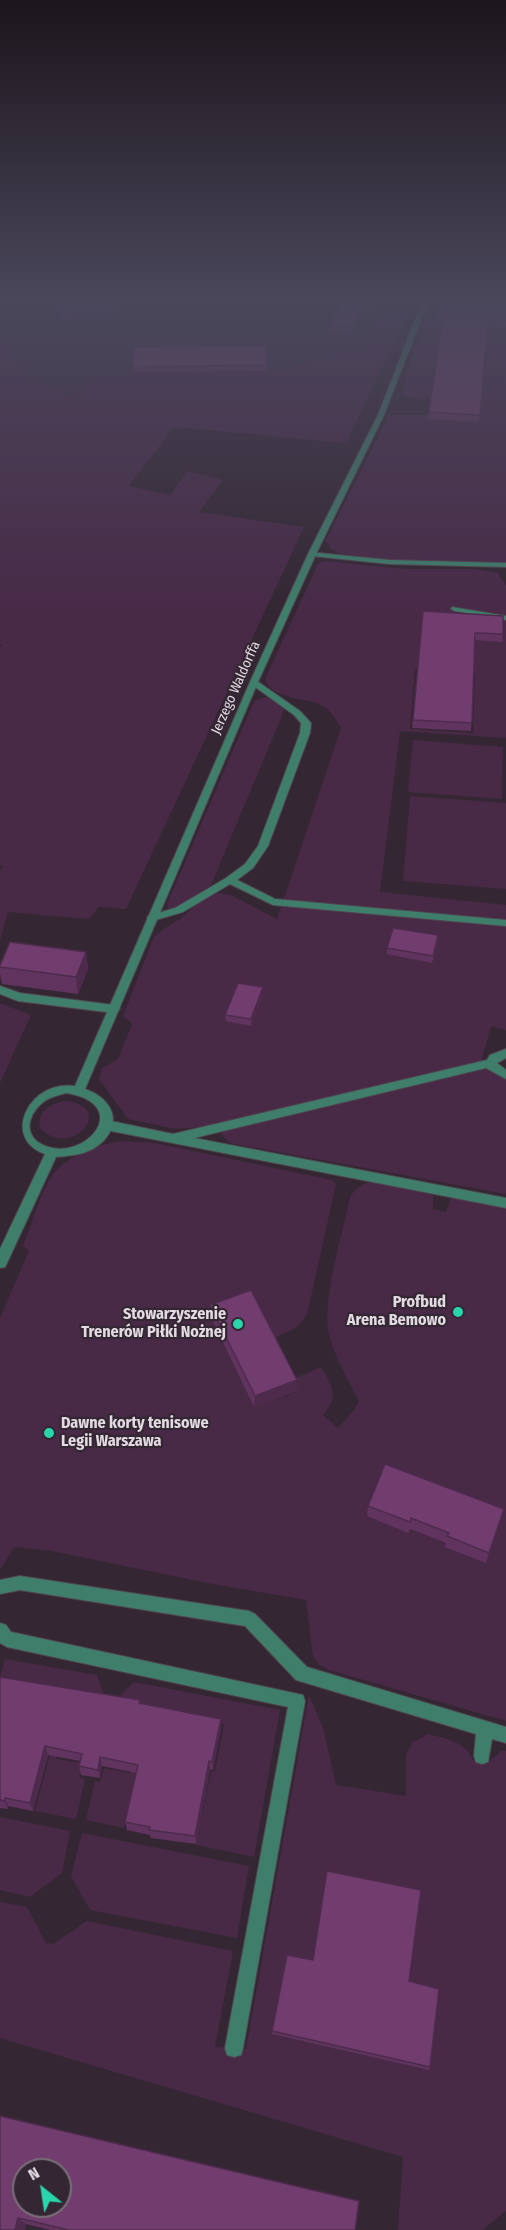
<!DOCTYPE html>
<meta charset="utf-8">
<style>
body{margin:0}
#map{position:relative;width:506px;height:2230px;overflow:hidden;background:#342733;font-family:"Fira Sans Condensed",sans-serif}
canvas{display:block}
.north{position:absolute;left:12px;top:2158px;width:60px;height:60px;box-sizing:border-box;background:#342733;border:2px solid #7a6f79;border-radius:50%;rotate:330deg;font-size:16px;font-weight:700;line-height:24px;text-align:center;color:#e3dbe2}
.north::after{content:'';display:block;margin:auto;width:21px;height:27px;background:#2bd5ac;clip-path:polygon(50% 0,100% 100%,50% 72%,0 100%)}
</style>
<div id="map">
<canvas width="506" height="2230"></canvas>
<div class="north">N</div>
</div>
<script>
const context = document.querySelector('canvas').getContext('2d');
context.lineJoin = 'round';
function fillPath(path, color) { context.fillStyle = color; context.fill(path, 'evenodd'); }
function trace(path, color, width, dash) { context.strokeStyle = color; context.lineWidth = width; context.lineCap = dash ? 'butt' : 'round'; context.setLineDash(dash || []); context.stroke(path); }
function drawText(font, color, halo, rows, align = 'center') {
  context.font = font + ' "Fira Sans Condensed",sans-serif'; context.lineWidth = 4.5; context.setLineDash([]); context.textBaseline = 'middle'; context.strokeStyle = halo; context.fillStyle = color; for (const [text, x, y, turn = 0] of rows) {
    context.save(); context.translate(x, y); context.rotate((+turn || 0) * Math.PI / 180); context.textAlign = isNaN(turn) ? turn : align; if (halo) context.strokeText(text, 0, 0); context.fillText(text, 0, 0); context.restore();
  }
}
fillPath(new Path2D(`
 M0,301H386L384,311L365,350L340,352L271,372L91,374L81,400L31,379L0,335Z`), '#3f2d3e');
fillPath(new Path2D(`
 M386,301H414L346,443L174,427L129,486L170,495L187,471L223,480L199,512L304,527L126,909L99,907L89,919L8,912L0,940V870L3,867L0,865V647L2,645L0,644V335L31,379L80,400L91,374L271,372L340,352L364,350L384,311Z
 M438,311L506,314V563L387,560L338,553L331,549L326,540L389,415H428L431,396L420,399L401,395L418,338L425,335V332L421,328L428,313Z
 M325,561L403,569H474L498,573L506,585V738L400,731L380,892L506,905V1030L491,1026L481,1062L201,1127L175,1129L128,1119L99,1079L102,1068L118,1059L132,1024L123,1016L154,937L165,928L180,919L206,896L218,893L231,895L277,919L341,728C337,722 333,713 327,709C310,695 274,703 265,679L318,564ZM415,669L475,673L473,733L410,729Z
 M267,697L278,702L284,711L211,885L173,909L168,908L167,904L251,708L256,700Z
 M413,740L503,747L502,799L408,792Z
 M410,796L506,803V889L403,881Z
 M0,1003L31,1015L0,1083Z
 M484,1069L506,1078V1194L230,1143L221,1134L226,1130Z
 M65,1101C118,1106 71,1161 40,1128C37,1111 50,1104 65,1101Z
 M120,1141L155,1143L332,1180L336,1184L307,1315L296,1328L270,1340L250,1302L210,1317L254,1407L297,1392L291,1380L321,1367C332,1387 340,1395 323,1415L338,1428L354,1410L359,1401C349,1381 336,1359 330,1338C320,1304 343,1233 350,1197C356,1188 363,1182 374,1182L433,1195V1209L446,1212L451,1198L506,1208V1721L329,1670L318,1664L313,1656L306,1600L208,1583L52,1551L14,1547L0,1570V1318L29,1251L23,1246C31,1227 42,1187 54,1173C67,1156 99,1145 120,1141ZM367,1516L501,1520L486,1562L446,1547V1543L409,1529L408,1532Z
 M5,1659L97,1675L105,1697L0,1677Z
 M134,1682L280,1710L254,1857L196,1845L211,1771H215L224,1724L147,1709L116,1700Z
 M309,1695L323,1728L336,1785L406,1796V1755L412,1743L428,1734C446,1739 464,1740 473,1760L490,1761L501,1751H506V2211L482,2230H398L403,2157L0,2038V1902L27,1907L46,1943L53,1944L87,1921L233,1951L215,2047L246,2049Z
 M50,1754L57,1755L56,1759L83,1763L79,1777L85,1779L76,1819L35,1811Z
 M104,1768L130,1773L131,1769L137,1770L124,1828L86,1820L95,1781L100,1782Z
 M0,1817L70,1831L62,1873L30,1897L0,1890Z
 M82,1833L249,1866L237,1938L90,1910L71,1876Z`), '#482a47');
const service = new Path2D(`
 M309,552L389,560L506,563V567L389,564L312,556H309Z
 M452,607L506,616V620L455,611L451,609Z
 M254,679L300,711L311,723L310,733L268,846L253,868L237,880L275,899L506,920V926L273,905L230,884L183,912L152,921L148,920L147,918L148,916L175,908L226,878L245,864L258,846L300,733L301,723L294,715L251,684V680Z
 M0,986L20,993L114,1005L120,1009L114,1013L18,1001L0,994Z
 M506,1049V1058L497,1063L506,1070V1079L486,1068L194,1138L506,1198V1208L106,1130L100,1125L106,1120L173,1134L487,1060L490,1055Z
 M20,1576L249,1611L255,1614L307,1667L506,1727V1743L492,1739L488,1762L482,1764L476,1762L474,1756L476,1734L296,1680L245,1626L20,1590L0,1594V1580Z
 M0,1623L6,1625L11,1632L303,1695L305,1701L243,2048L241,2055L234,2057L227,2055L225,2048L288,1707L7,1647L0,1643Z`);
const minor = new Path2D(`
 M425,301H431L424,312L384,415L316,554L258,682L85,1089C117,1100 124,1130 93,1149C81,1155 69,1156 56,1157L7,1263L5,1267L0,1268V1249L45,1154C0,1138 30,1079 75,1086L250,682L308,554L378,415L418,312ZM66,1093C135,1104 85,1164 43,1145C20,1134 30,1109 48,1099C54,1096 60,1095 66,1093Z`);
trace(service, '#50444f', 2);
trace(minor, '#50444f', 2);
fillPath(service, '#3f7e6b');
fillPath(minor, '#3f7e6b');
fillPath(new Path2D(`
 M52,301H109L115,316L62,321Z
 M341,301H374V307H362L351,332L329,330L330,325Z
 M504,301V303L506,304V327H487L479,422L428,419L442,325L437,324V318Z
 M133,347L268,365V371L133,372Z
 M422,619L503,634L502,642L475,640L471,731L412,728Z
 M438,941L432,963L387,954V948Z
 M86,952L88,969L78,994L2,984L0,973V965Z
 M263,993L251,1026L226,1021L225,1015Z
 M210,1305L297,1391L254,1407L210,1316Z
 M368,1506L504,1509L486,1563L445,1547L446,1543L410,1529L408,1533L367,1516Z
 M0,1677L140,1700V1703L221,1719V1728L213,1770L210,1769L196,1844L151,1838L150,1835L127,1830L125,1822L136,1773L102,1766L100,1778L81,1775L79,1766L80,1761L48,1755L33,1811L8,1806V1809L0,1808Z
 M409,1981L430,2067L429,2070L272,2034V2031Z
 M0,2116L355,2230H50L26,2224L25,2230H0Z`), '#60345f');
fillPath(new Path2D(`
 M362,302V307L351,332L352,327Z
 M115,310V316L62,321V315Z
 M86,952L88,969L78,994L76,977Z
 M263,987V993L251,1026V1019Z
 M297,1380V1391L254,1407L255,1396Z
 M504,1509L501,1520L486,1563L489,1553Z
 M221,1719V1728L213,1770L212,1762Z
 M45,1746L48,1755L33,1811L30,1803Z
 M100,1757L102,1766L100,1778L98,1770Z
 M209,1761L210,1769L196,1844L195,1836Z
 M5,1798L8,1806V1809L4,1801Z
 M18,2218L26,2224L25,2230H15Z`), '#4e2b4d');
const building = new Path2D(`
 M54,301H109L115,310L62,315Z
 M341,301H374V302H362L352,327L330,325Z
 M443,301H504L503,303L506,304V321L488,320L480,415L429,412L443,318H437Z
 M265,346L268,365L133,367V347Z
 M423,611L503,616V634L475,633L472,723L413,720Z
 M393,928L438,935L433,956L387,948Z
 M10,942L86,952L76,977L0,967V965Z
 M238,983L263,987L251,1019L225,1015Z
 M251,1290L297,1380L255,1396L210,1305Z
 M385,1464L504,1509L489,1553L447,1536L449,1533L411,1518L410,1522L368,1506Z
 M0,1677L140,1700L139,1703L221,1719L212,1762L209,1761L195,1836L149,1830L150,1827L125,1822L138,1765L100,1757L98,1770L79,1766L82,1754L45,1746L30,1803L5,1798L4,1801L0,1800Z
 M327,1871L421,1890L409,1981L439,1989L430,2067L272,2031L287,1955L313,1960Z
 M0,2116L359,2201L355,2230H69L18,2218L15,2230H0ZM24,2170H60V2206H24Z`);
fillPath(building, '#703d6e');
trace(building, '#4e2b4d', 1.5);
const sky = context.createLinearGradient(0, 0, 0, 613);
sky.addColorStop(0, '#1d151c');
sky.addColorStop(0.49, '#4a475b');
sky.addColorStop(1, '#4a475b00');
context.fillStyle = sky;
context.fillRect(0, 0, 506, 613);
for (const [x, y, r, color] of [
 [458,1312,6,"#2bd5ac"],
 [238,1324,6,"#2bd5ac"],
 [49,1433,6,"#2bd5ac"]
]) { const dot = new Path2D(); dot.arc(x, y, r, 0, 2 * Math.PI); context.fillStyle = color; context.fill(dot); trace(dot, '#342733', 2); }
drawText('14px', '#e3dbe2', '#342733', [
 ["Jerzego Waldorffa",236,688,-66]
]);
drawText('bold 16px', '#e3dbe2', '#342733', [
 ["Profbud",446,1303],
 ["Arena Bemowo",446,1321],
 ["Stowarzyszenie",226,1315],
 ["Trenerów Piłki Nożnej",226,1333],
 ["Dawne korty tenisowe",61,1424,"left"],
 ["Legii Warszawa",61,1442,"left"]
], 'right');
</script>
